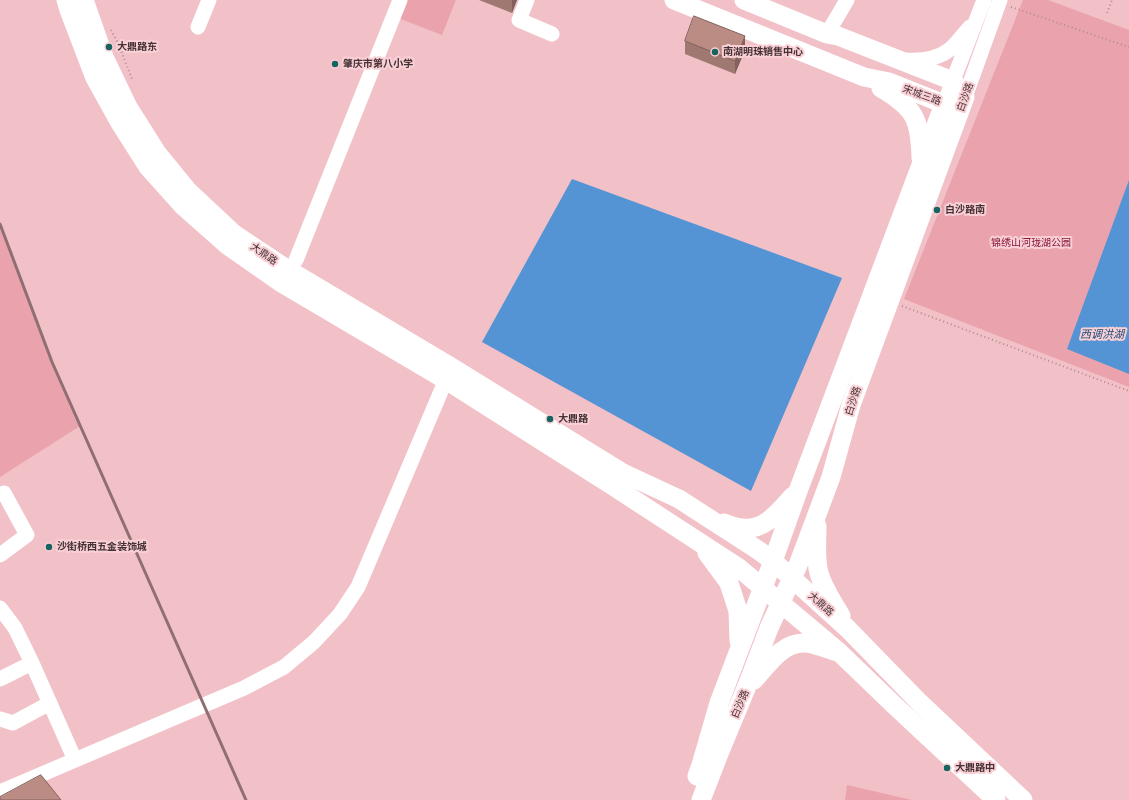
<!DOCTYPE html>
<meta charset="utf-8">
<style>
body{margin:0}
canvas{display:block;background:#f2c0c7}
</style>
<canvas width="1129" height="800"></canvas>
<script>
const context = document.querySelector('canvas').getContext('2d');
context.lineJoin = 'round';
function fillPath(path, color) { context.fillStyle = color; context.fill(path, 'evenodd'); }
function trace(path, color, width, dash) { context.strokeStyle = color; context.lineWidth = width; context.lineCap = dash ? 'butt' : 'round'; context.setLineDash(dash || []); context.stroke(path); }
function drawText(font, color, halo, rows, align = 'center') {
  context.font = font + ' Commissioner,"Noto Sans SC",sans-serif'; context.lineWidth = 4; context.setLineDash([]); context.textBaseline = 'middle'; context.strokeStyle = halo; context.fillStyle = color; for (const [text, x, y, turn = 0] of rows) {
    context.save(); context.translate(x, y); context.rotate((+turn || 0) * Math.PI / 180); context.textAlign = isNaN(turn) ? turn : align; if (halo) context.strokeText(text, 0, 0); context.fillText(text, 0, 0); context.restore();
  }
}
fillPath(new Path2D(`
 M405,0H456L442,35L398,18Z
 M1023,0H1048L1129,30V387L904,299Z
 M0,224L52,362L80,426L0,477Z
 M847,785L912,800H845Z`), '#eaa3ad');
fillPath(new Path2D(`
 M572,179L842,278L751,491L482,342Z
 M1129,180V374L1067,349Z`), '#5494d4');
trace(new Path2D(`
 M1011,7L1129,47
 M1107,13L1112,0
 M111,30L118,43L132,79
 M902,306L1129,391`), '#b18a90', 2, [1, 3]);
trace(new Path2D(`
 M527,0L519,20L552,34
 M198,27L209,0
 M827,34L847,0
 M904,60C920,61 936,60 949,50C957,44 963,34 970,27
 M965,97L1000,0
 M944,104L984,0
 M296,260L400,0
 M0,555L27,535L4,493
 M0,608L15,628L32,663
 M0,679L32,663L75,760
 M0,719L13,723L50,703
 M0,792L244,688L284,667L314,642L340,614L358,587L450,370`), '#fff', 15);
trace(new Path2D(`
 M66,0L69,10L95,78L120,123L148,167L183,206L227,245L280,282L446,380L479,401L613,486L739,568L839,652L894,705L996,800
 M84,0L104,57L128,107L157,153L188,191L234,234L285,268L451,367L623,473L679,499L758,550L773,561L848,629L920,703L1023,800
 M674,0L864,77L889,82L944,104L956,100
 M744,0L827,34L838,36L953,81L965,97
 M881,88C915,108 920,119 921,158
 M724,523C730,525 736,528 742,528C765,531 779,511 793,496
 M817,526C817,541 815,558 819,573C823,588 833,602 841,616
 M707,553L729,583L738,611L739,641
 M754,680C768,665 783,641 806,643C816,644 825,648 834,651
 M697,776L701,765L719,703L773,561L798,491L944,104
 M701,800L720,751L747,686L769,628L798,565L831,477L851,405L965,97`), '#fff', 19);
trace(new Path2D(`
 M0,224L52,362L246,800`), '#8f6f73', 3);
fillPath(new Path2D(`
 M479,0H517L512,13Z
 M685,41L745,50L735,74L685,54Z`), '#a07872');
fillPath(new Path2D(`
 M512,0H517L512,13Z
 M745,36V50L735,74V61Z`), '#82625c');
const building = new Path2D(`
 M694,16L745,36L735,61L685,41Z
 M41,775L61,800H0V797Z`);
fillPath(building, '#ba8c84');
trace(building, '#82625c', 1);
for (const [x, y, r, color] of [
 [109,47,4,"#166460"],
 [715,52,4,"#166460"],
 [335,64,4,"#166460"],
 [937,210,4,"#166460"],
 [550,419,4,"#166460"],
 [49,547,4,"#166460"],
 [947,768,4,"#166460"]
]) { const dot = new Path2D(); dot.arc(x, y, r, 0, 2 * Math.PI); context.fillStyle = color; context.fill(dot); trace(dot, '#f9d0d5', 1.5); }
drawText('bold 10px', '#453134', '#f9d0d5', [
 ["大鼎路东",117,47],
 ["南湖明珠销售中心",723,52],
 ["肇庆市第八小学",343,64],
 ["白沙路南",945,210],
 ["大鼎路",558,419],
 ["沙街桥西五金装饰城",57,547],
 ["大鼎路中",955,768]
], 'left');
drawText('10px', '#453134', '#f9d0d5', [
 ["宋城三路",922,95,20],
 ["白沙路",965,97,-70],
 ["大鼎路",264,254,35],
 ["白沙路",853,401,-72],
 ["大鼎路",821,604,42],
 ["白沙路",740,704,-67]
]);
drawText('10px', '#871738', '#f9d0d5', [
 ["锦绣山河珑湖公园",1031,243]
]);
drawText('italic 11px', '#1d4b76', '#f9d0d5', [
 ["西调洪湖",1102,334]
]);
</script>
